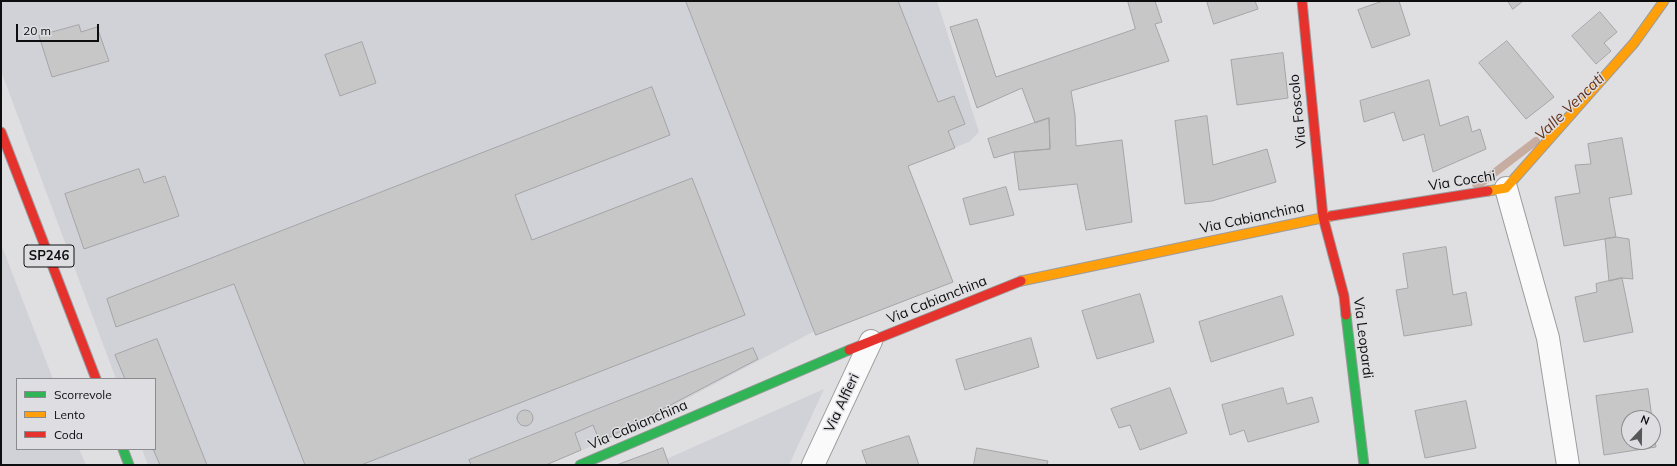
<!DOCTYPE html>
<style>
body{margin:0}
#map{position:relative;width:1677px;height:466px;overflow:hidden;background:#dfdfe1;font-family:Mulish,sans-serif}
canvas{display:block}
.frame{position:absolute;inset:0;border:2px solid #0d0e0f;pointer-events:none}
.legend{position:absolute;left:16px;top:378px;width:140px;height:72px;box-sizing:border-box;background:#dedee2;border:1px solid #8a8b8e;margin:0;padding:5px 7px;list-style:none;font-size:12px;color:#0d0e0f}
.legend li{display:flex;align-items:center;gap:8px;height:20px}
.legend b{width:20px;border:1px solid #8a8b8e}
.north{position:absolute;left:1621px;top:410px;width:40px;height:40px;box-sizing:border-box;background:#dedee2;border:1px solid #8a8b8e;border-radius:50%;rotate:22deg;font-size:11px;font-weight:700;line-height:16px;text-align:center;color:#0d0e0f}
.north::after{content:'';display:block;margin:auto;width:14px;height:18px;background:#565758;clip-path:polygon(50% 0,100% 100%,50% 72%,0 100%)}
.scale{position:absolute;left:16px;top:24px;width:83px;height:18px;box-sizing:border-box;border:2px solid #0d0e0f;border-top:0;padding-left:5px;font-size:12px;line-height:14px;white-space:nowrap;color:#0d0e0f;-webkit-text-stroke:3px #dedee2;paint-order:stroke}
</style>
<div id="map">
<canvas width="1677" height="466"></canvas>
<div class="frame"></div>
<ul class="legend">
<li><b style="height:5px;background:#30b455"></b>Scorrevole</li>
<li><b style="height:5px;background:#ff9f0a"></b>Lento</li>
<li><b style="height:5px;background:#e5322d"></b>Coda</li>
</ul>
<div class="north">N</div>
<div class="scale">20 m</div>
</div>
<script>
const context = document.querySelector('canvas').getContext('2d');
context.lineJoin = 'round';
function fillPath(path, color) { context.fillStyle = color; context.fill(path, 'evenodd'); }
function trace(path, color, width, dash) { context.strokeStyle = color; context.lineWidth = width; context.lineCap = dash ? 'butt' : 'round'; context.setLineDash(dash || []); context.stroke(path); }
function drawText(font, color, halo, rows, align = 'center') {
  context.font = font + ' Mulish,sans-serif'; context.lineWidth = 3; context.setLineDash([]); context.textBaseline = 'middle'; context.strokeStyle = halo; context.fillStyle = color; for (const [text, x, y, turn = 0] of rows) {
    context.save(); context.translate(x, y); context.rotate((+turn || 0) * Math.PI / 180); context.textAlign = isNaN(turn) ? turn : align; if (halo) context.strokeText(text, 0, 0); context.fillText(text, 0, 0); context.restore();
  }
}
fillPath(new Path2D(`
 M1,1H937L979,132L969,142L908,166L949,273L824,326L616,436L546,465H148L142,449H155V379H116L1,71Z
 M1,244L53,379H17V449H79L86,465H1Z
 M824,389L789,465H653Z`), '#d1d2d8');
trace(new Path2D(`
 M1476,184L1481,183L1536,141`), '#c7ada1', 8);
const building = new Path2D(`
 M686,1H898L938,102L954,96L965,124L948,131L955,148L908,166L953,282L816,335Z
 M1128,1H1155L1162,22L1155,24L1169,61L1071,91L1075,115L1076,146L1122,140L1132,222L1086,230L1077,184L1019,190L1014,152L1050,149L1049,118L1035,123L1022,88L977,108L950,27L977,19L996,77L1135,29Z
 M1207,1H1255L1258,9L1214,24Z
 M1383,1H1399L1410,35L1372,48L1358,10Z
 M1508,1H1523L1513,9Z
 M1600,12L1617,32L1604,43L1611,51L1596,64L1572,36Z
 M79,25L81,32L97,27L109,61L52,77L39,36Z
 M1507,41L1554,97L1526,119L1479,63Z
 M362,42L376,83L340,96L325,55Z
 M1283,53L1288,98L1237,105L1231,60Z
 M1429,80L1440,126L1468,116L1472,132L1480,129L1486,149L1433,172L1424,134L1403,141L1394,112L1364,122L1360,101Z
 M652,87L670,135L515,195L532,240L692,178L745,315L361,465H305L234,284L116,327L107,299Z
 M1207,116L1213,165L1267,149L1276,182L1212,201L1185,204L1175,121Z
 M1049,118L1050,149L1014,152L994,158L988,139Z
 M1622,138L1632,194L1609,198L1616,237L1564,246L1555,197L1580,193L1575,165L1591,164L1588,144Z
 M139,169L144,183L165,176L179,216L84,249L65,194Z
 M1006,187L1014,215L970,225L963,199Z
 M1616,237L1629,239L1633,279L1622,278L1609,281L1605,239Z
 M1446,247L1453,295L1466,292L1472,325L1404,336L1396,290L1408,288L1403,254Z
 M1622,278L1633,332L1584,342L1575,297L1597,292L1596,284Z
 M1140,294L1154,342L1097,359L1082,311Z
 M1282,296L1294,335L1211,362L1199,322Z
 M1031,338L1039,367L965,390L956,360Z
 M157,339L207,465H160L153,449H155V379H125L115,355Z
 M753,348L758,359L600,442L593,425L575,433L581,450L546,465H471L469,460Z
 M1170,388L1187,433L1140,450L1130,425L1119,428L1111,409Z
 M1283,388L1287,404L1312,397L1319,422L1248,442L1244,430L1230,435L1222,405Z
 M1648,389L1652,418H1629V442H1653V425L1656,447L1604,455L1596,396Z
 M1466,401L1476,448L1425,458L1415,411Z
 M517 418a8 8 0 1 1 16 0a8 8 0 1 1-16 0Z
 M909,436L919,465H867L862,451Z
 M663,448L669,465H617Z
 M977,448L1048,461L1047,465H974Z`);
fillPath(building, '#c7c7c8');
trace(building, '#a5a5a7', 1);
const street = new Path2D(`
 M1506,188L1548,338L1568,465
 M813,465L871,341`);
const fast = new Path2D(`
 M1346,315L1364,465
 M123,449L129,465
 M580,465L849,350`);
const slow = new Path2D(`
 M1488,191L1506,188L1634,43L1664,1
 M1021,281L1331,216`);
const jam = new Path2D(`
 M1302,1L1323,217L1344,296L1346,315
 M1,132L96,379
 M1331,216L1488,191
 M849,350L1021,281`);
trace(street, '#9c9c9e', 24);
trace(fast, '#9c9c9e', 11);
trace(slow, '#9c9c9e', 11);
trace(jam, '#9c9c9e', 11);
trace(street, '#fafafa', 22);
trace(fast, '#30b455', 9);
trace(slow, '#ff9f0a', 9);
trace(jam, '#e5322d', 9);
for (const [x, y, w] of [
 [49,256,50]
]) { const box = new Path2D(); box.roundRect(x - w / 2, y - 11, w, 22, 3); context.fillStyle = '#dedee2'; context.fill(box); trace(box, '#0d0e0f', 1); }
drawText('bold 13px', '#0d0e0f', null, [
 ["SP246",49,256]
]);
drawText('14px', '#0d0e0f', '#dedee2', [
 ["Via Foscolo",1298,111,-96],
 ["Via Cocchi",1462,181,-9],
 ["Via Cabianchina",1252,218,-12],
 ["Via Cabianchina",937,300,-22],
 ["Via Leopardi",1363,338,83],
 ["Via Alfieri",842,403,-65],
 ["Via Cabianchina",638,425,-23]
]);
drawText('italic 15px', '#65321a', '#dedee2', [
 ["Valle Vencati",1570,107,-44]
]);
</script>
